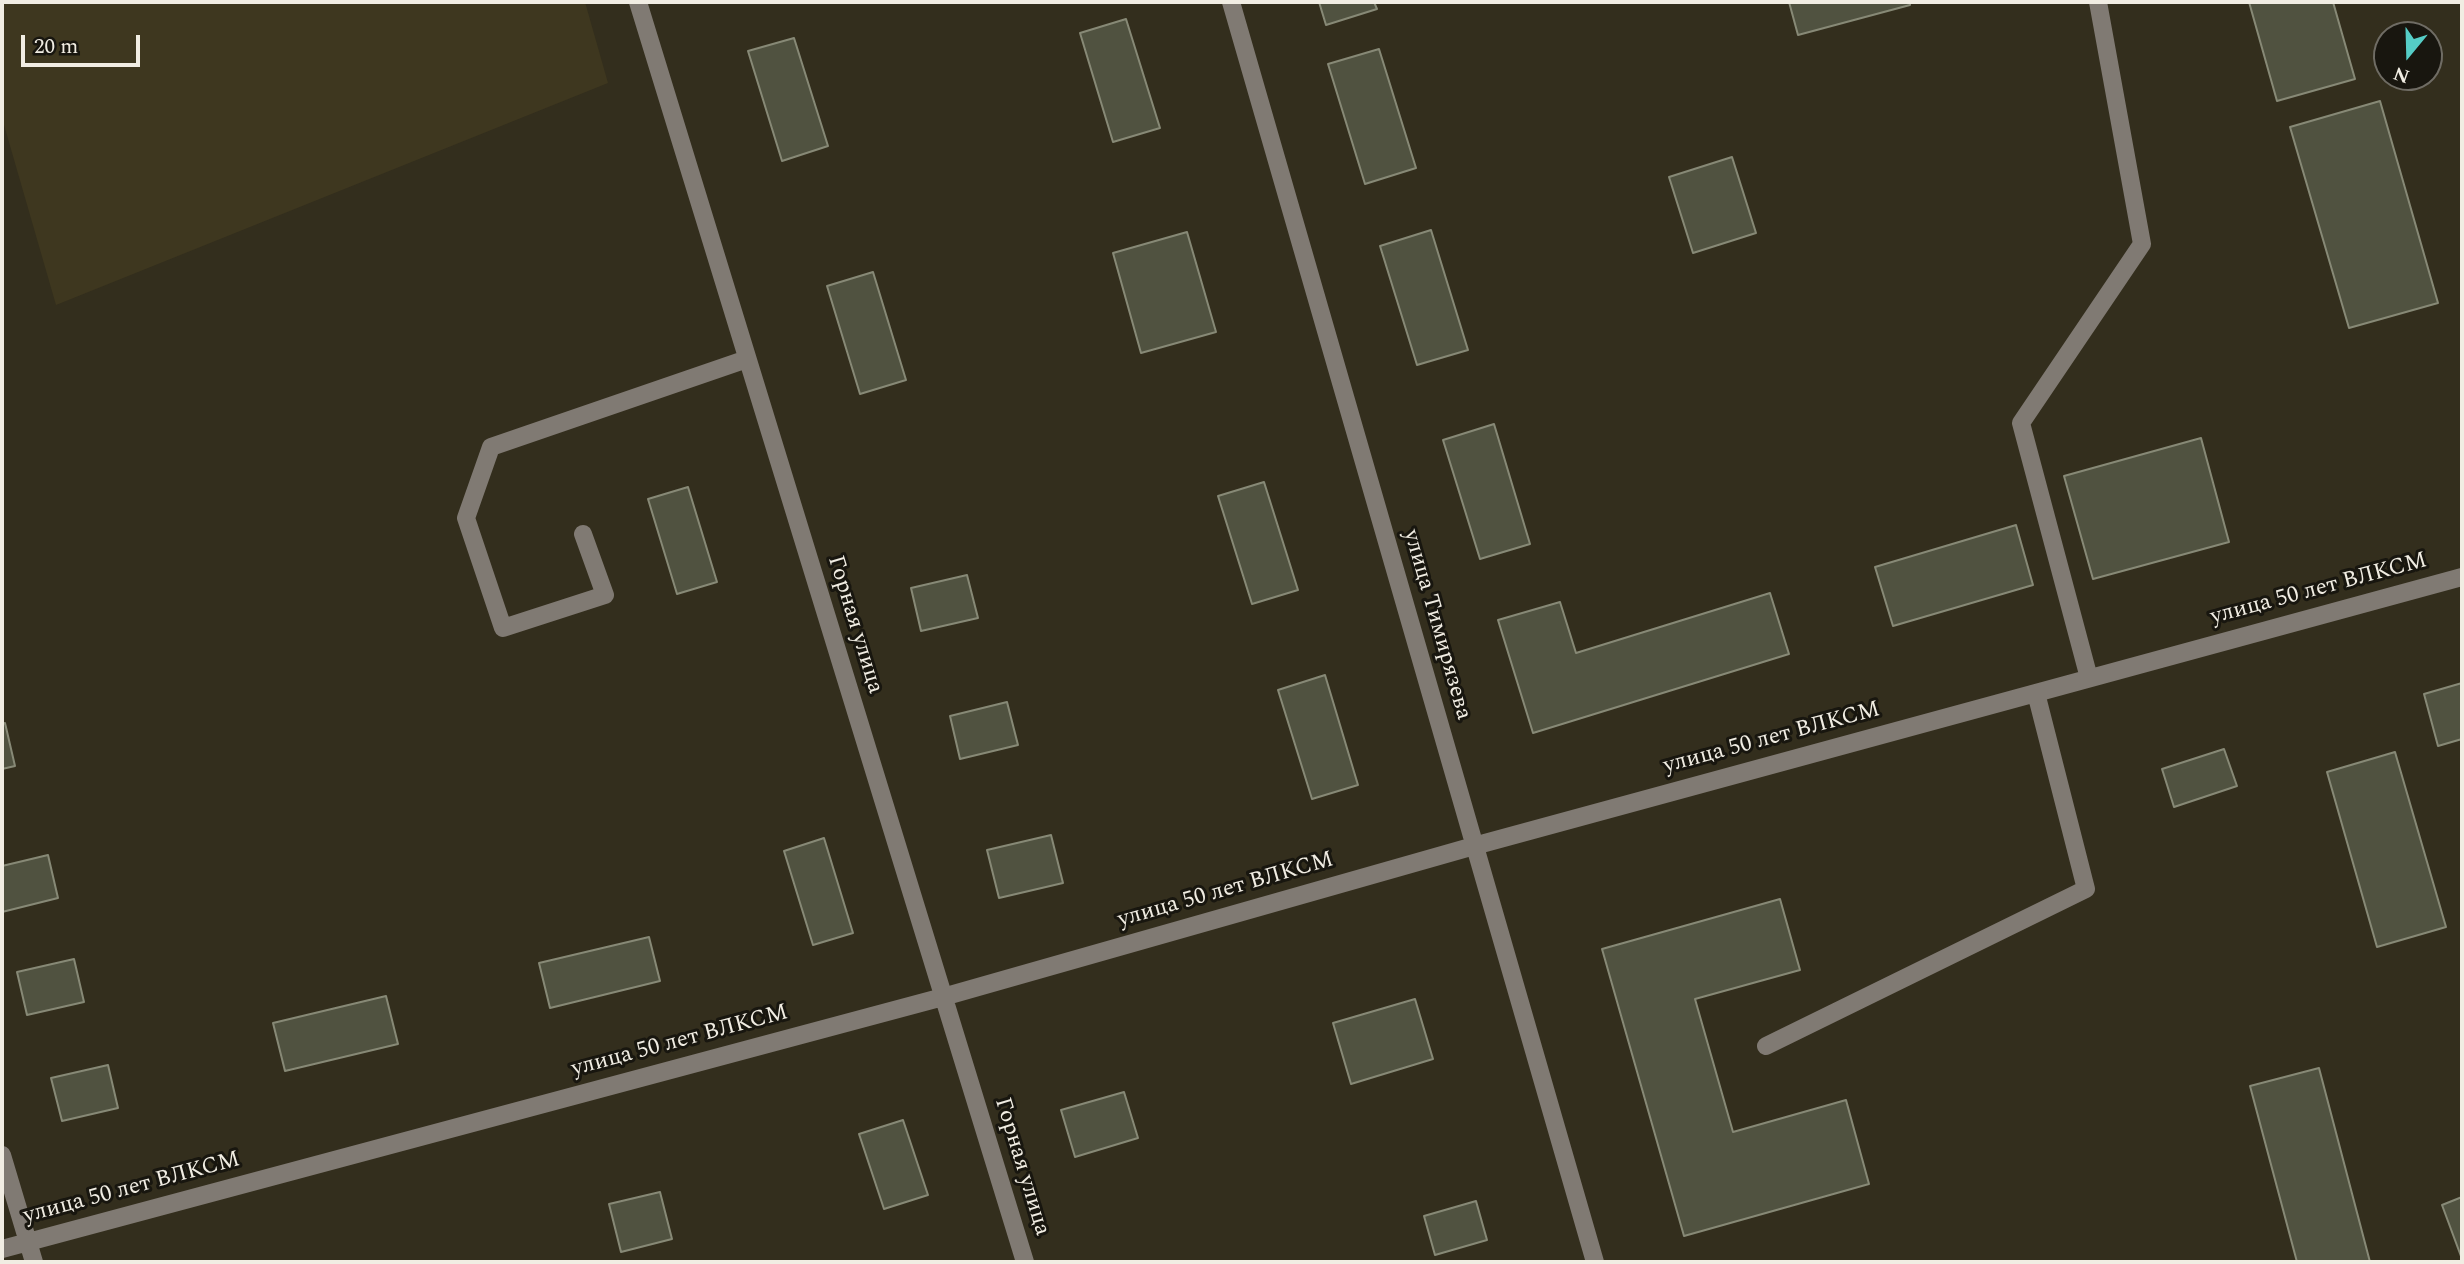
<!DOCTYPE html>
<meta charset="utf-8">
<style>
body{margin:0}
#map{position:relative;width:2464px;height:1264px;overflow:hidden;background:#332e1d;font-family:Spectral,serif}
canvas{display:block}
.frame{position:absolute;inset:0;border:4px solid #f1ede3;pointer-events:none}
.north{position:absolute;left:2373px;top:21px;width:70px;height:70px;box-sizing:border-box;background:#18160f;border:2px solid #6f6c64;border-radius:50%;rotate:199deg;font-size:19px;font-weight:700;line-height:28px;text-align:center;color:#f1ede3}
.north::after{content:'';display:block;margin:auto;width:24px;height:32px;background:#55cdc6;clip-path:polygon(50% 0,100% 100%,50% 72%,0 100%)}
.scale{position:absolute;left:21px;top:35px;width:119px;height:32px;box-sizing:border-box;border:4px solid #f1ede3;border-top:0;padding-left:9px;font-size:21px;line-height:24px;white-space:nowrap;color:#f1ede3;-webkit-text-stroke:5px #18160f;paint-order:stroke}
</style>
<div id="map">
<canvas width="2464" height="1264"></canvas>
<div class="frame"></div>
<div class="north">N</div>
<div class="scale">20 m</div>
</div>
<script>
const context = document.querySelector('canvas').getContext('2d');
context.lineJoin = 'round';
function fillPath(path, color) { context.fillStyle = color; context.fill(path, 'evenodd'); }
function trace(path, color, width, dash) { context.strokeStyle = color; context.lineWidth = width; context.lineCap = dash ? 'butt' : 'round'; context.setLineDash(dash || []); context.stroke(path); }
function drawText(font, color, halo, rows, align = 'center') {
  context.font = font + ' Spectral,serif'; context.lineWidth = 6; context.setLineDash([]); context.textBaseline = 'middle'; context.strokeStyle = halo; context.fillStyle = color; for (const [text, x, y, turn = 0] of rows) {
    context.save(); context.translate(x, y); context.rotate((+turn || 0) * Math.PI / 180); context.textAlign = isNaN(turn) ? turn : align; if (halo) context.strokeText(text, 0, 0); context.fillText(text, 0, 0); context.restore();
  }
}
fillPath(new Path2D(`
 M2,2H585L608,83L56,305L2,118Z`), '#3e371f');
const building = new Path2D(`
 M1319,2H1374L1377,9L1326,25Z
 M1789,2H1910V5L1798,35Z
 M2249,2H2333L2355,79L2277,101Z
 M1126,19L1160,128L1113,142L1080,33Z
 M794,38L828,146L782,161L748,51Z
 M1379,49L1416,168L1365,184L1328,64Z
 M2380,101L2438,303L2349,328L2290,127Z
 M1732,157L1756,233L1693,253L1669,177Z
 M1431,230L1468,350L1417,365L1380,246Z
 M1187,232L1216,332L1141,353L1113,253Z
 M873,272L906,380L860,394L827,286Z
 M1494,424L1530,544L1480,559L1443,440Z
 M2201,438L2229,542L2093,579L2064,476Z
 M1264,482L1298,590L1252,604L1218,496Z
 M688,487L717,582L677,594L648,499Z
 M2016,525L2033,585L1893,626L1875,567Z
 M967,575L978,618L921,631L911,588Z
 M1770,593L1789,654L1533,733L1498,620L1560,602L1576,653Z
 M1325,675L1358,785L1312,799L1278,690Z
 M2462,683V739L2438,746L2424,694Z
 M1007,702L1018,745L960,759L950,716Z
 M5,723L15,766L2,769V724Z
 M2224,749L2237,786L2174,807L2162,769Z
 M2395,752L2446,927L2377,947L2327,772Z
 M1051,835L1063,883L999,898L987,850Z
 M824,838L853,933L813,945L784,851Z
 M48,855L58,898L2,912V866Z
 M1780,899L1800,970L1695,999L1733,1132L1846,1100L1869,1184L1684,1236L1602,949Z
 M649,937L660,981L550,1008L539,963Z
 M74,959L84,1002L27,1015L17,972Z
 M386,996L398,1044L285,1071L273,1023Z
 M1415,999L1433,1059L1351,1084L1333,1023Z
 M108,1065L118,1108L62,1121L51,1078Z
 M2319,1068L2370,1262H2297L2250,1086Z
 M1124,1092L1138,1138L1075,1157L1061,1110Z
 M903,1120L928,1195L884,1209L859,1134Z
 M660,1192L672,1239L621,1252L609,1204Z
 M2462,1197V1259L2442,1205Z
 M1476,1201L1487,1240L1435,1255L1424,1216Z`);
fillPath(building, '#505240');
trace(building, '#878976', 2);
trace(new Path2D(`
 M638,2L1025,1262
 M1231,2L1595,1262
 M583,534L605,595L503,628L466,518L491,447L747,359
 M2089,678L2021,423L2142,244L2098,2
 M1766,1046L2086,889L2036,693
 M2,1155L34,1262
 M2,1249L943,997L1474,846L2462,577`), '#807a73', 18);
drawText('23px', '#f1ede3', '#18160f', [
 ["улица 50 лет ВЛКСМ",2319,590,-15],
 ["Горная улица",854,625,73],
 ["улица Тимирязева",1436,625,74],
 ["улица 50 лет ВЛКСМ",1772,739,-15],
 ["улица 50 лет ВЛКСМ",1226,891,-16],
 ["улица 50 лет ВЛКСМ",680,1042,-15],
 ["Горная улица",1021,1167,73],
 ["улица 50 лет ВЛКСМ",132,1189,-15]
]);
</script>
